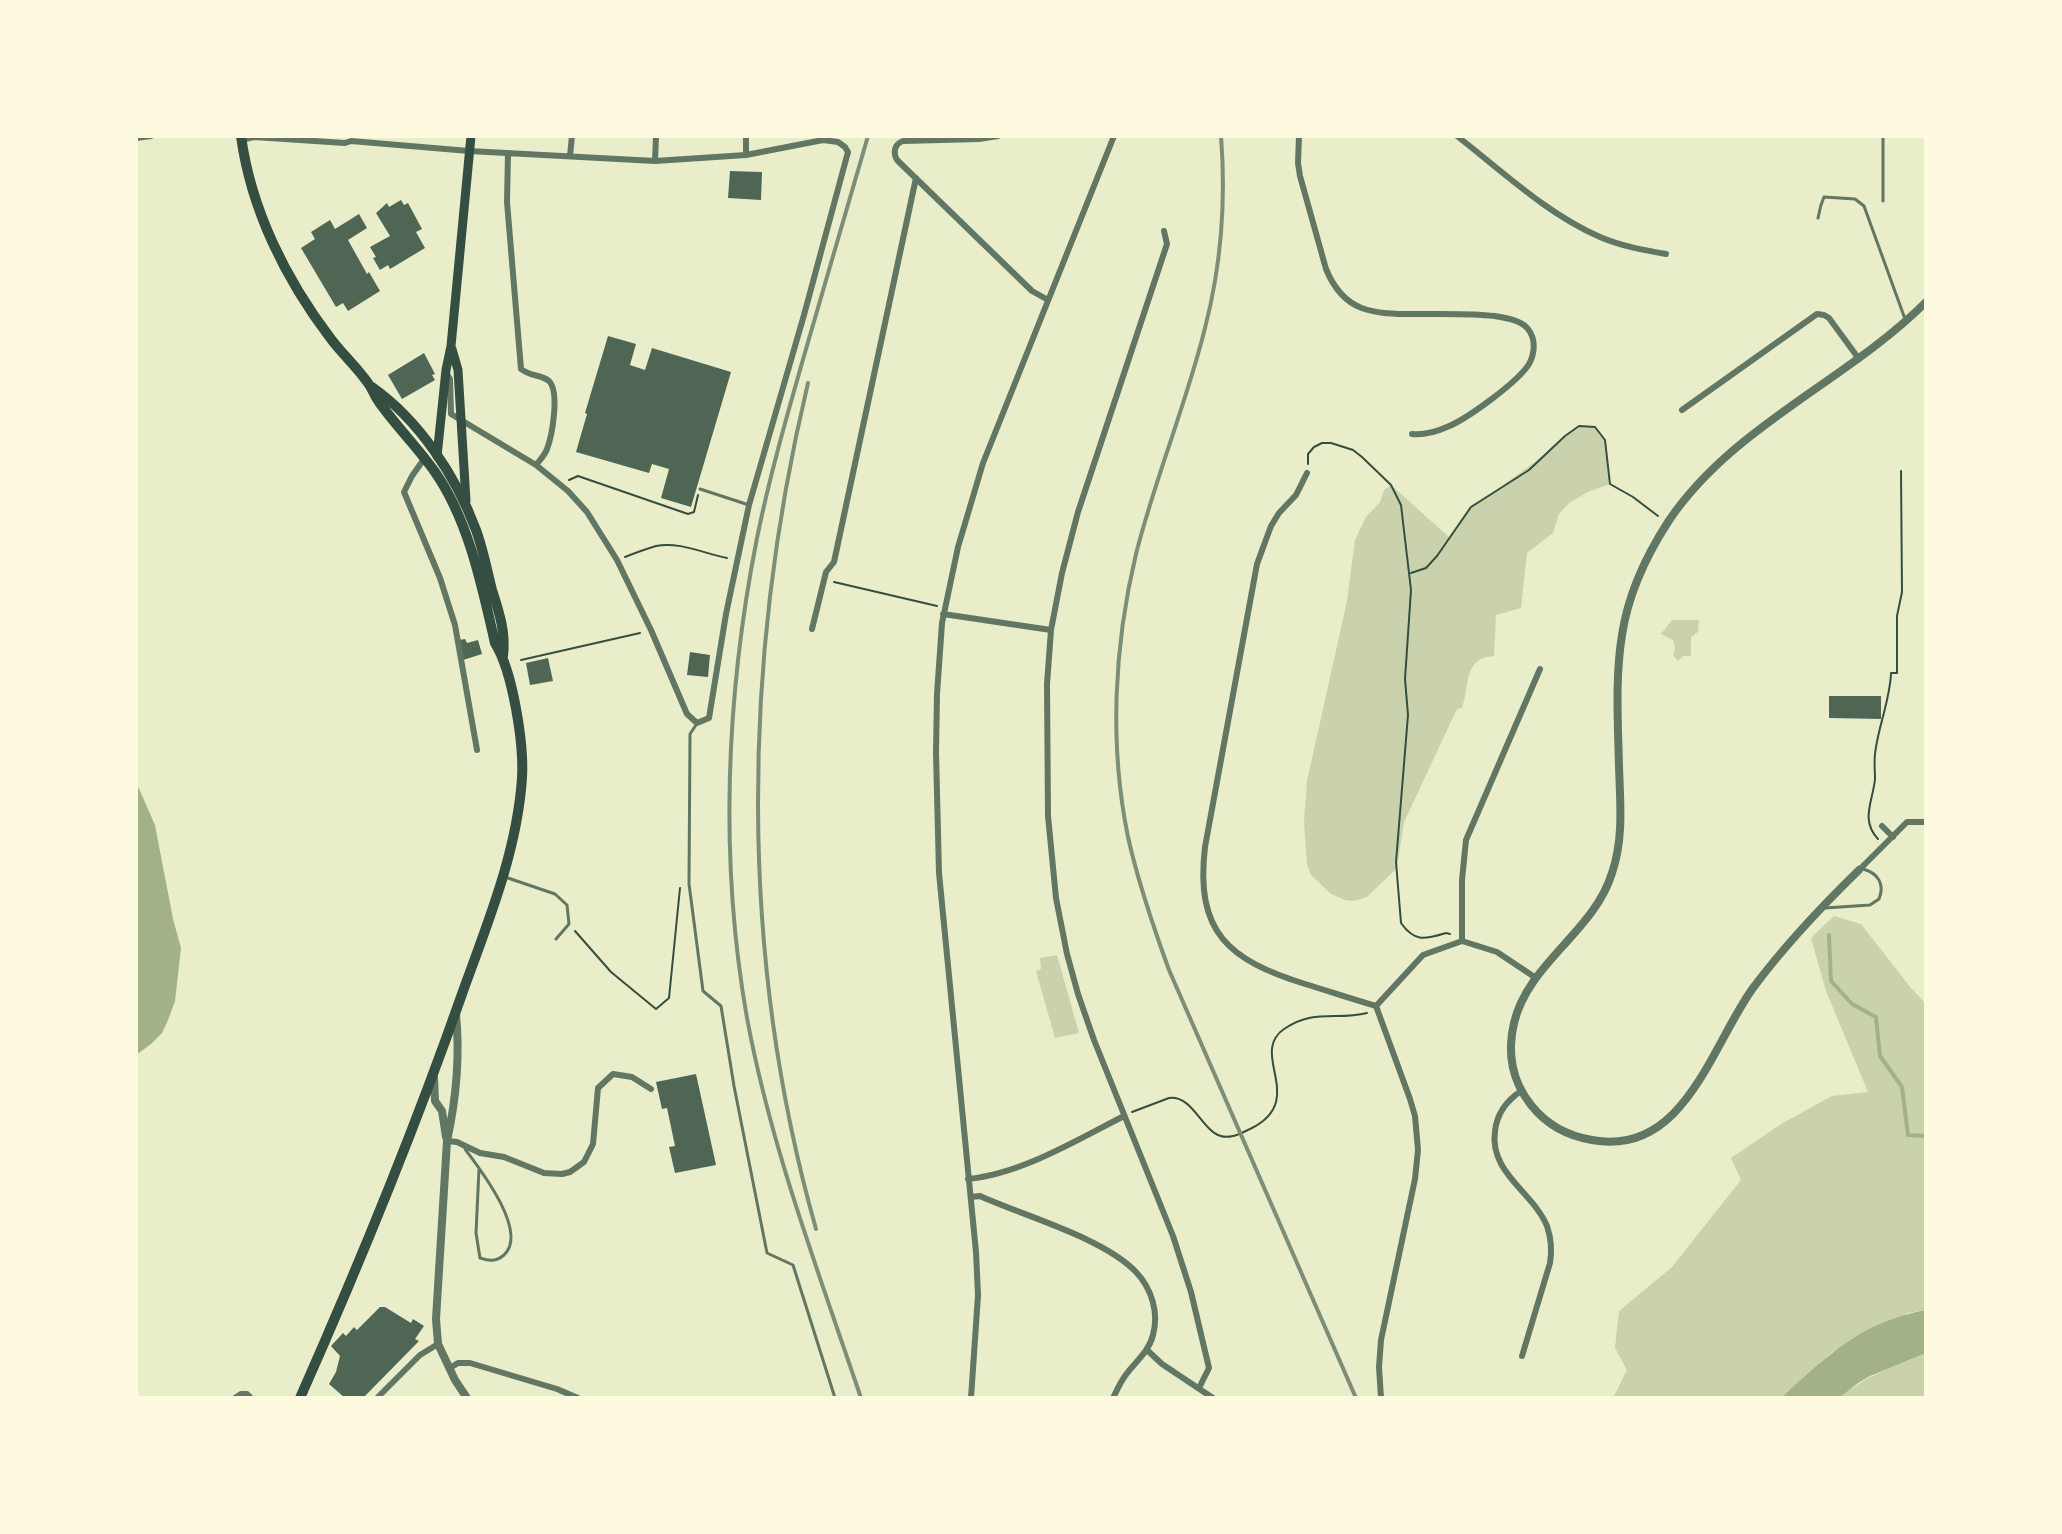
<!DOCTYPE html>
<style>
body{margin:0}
#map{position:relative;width:2062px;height:1534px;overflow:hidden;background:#e9edc9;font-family:Ubuntu,sans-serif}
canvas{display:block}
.frame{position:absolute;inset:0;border:138px solid #fefae0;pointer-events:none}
</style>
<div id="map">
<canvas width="2062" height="1534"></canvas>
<div class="frame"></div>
</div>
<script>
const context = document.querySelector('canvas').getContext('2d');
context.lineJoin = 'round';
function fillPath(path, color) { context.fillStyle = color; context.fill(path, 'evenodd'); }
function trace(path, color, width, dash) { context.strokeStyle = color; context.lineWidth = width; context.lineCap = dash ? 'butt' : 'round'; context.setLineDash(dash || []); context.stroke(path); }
fillPath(new Path2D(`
 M1579,426L1595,427L1605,440L1610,484L1588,492L1569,503L1559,514L1553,533L1527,553L1521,608L1496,615L1494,656C1463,658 1470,685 1462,708L1457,709L1404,822L1397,868L1367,897L1354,901L1345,900L1331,894L1311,875L1307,864L1304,822L1307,781L1347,601L1355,540L1366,517L1380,502L1384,490L1391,485L1449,537L1470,506L1494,492L1536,461Z
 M1672,620H1699L1698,632L1691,637V656H1683L1678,661L1673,655L1675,648L1673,640L1661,634Z
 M1834,916L1861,924L1911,988L1926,1004V1310L1908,1313L1832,1352L1781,1398H1613L1627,1370L1615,1348L1619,1311L1672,1267L1741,1180L1731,1158L1781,1124L1832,1096L1868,1092L1826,991L1811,938Z
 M1057,955L1079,1033L1055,1038L1036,971L1041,969L1040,958Z
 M1926,1353V1398H1839C1867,1375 1893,1367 1926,1353Z`), '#cad2ad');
fillPath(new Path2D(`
 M136,782L155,825L173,919L181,948L175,1001L168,1020L162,1033L151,1044L136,1055Z
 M1926,1310V1353L1870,1376L1858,1383L1839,1398H1781C1828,1355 1861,1322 1926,1310Z`), '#a3b18a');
trace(new Path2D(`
 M1829,935L1831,981L1852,1004L1876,1017L1880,1056L1902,1087L1908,1135L1926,1136`), '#a3b18a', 4);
fillPath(new Path2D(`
 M730,171L762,172L761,200L728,198Z
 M401,200L404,205L408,203L422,229L416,232L425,248L390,269L388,265L380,270L373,258L376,257L370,247L390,236L376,213L387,203L389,207Z
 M359,214L367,228L348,240L367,274L369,272L380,291L348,311L343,303L336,307L301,248L315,239L311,232L330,220L335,229Z
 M608,336L636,344L630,365L645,370L652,348L731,372L691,507L661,498L669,469L652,464L649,473L576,452L587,414L585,413Z
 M424,353L435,374L432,375L435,380L402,399L388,375Z
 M465,639L467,643L478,640L482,654L463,660L459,640Z
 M690,652L710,655L708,677L687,675Z
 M548,658L553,681L530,685L526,663Z
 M1829,696H1881V719L1829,718Z
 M696,1074L716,1165L675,1173L669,1147L675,1146L667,1108L662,1109L656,1082Z
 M380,1307H385L411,1323L413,1319L424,1326L415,1339L419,1341L364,1397L345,1398L329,1384L336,1372L340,1356L331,1346L343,1333L346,1336L354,1327L357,1330Z`), '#4f6655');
trace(new Path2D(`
 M852,136H859
 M1308,464V454L1314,447L1322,443H1331L1353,450L1362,457L1391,485L1401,505L1411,590L1405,679L1408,715L1396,862L1401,923C1415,943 1426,939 1446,933L1450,934
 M569,480L578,476L688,514L694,512L698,495
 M625,557C635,553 646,549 656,546C679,541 705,554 727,558
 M1411,573L1426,568L1437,556L1471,507L1529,470L1565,436L1579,426L1595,427L1605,440L1610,484L1633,497L1658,516
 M834,582L937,606
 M521,660L640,633
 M1878,839C1860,820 1873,801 1875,779C1875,771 1874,762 1875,754C1878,726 1890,701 1891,673H1897V616L1902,592L1901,471
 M575,931L611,972L656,1009L669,998L680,888
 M1132,1112L1169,1098C1198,1095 1203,1144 1233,1136C1239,1135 1245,1131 1250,1129C1309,1100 1248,1054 1284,1029C1314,1008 1337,1021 1367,1013`), '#344e41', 2);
trace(new Path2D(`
 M1883,201V136
 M1818,218L1821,205L1824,197L1855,199L1864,206L1905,319
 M700,489L749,505
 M696,725L690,734L689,884L703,991L721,1006L734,1086L767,1253L793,1265L835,1398
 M505,877L555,894L567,905L569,924L556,939
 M1825,908L1870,905L1879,899C1885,884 1878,873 1863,869
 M465,1149C480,1169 529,1232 504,1255C496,1262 489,1261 480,1258L476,1233L479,1169`), '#617663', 3);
trace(new Path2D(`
 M746,136V155
 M998,136L979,139L903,141C894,144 893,153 897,160L1032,291L1048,300
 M1299,136L1298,163L1300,176L1326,269C1344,313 1373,314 1416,314C1442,314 1469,313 1495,316C1506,318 1521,320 1528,329C1536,339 1535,353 1529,364C1518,382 1467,419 1447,427C1436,432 1424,435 1412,434
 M1457,136C1502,171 1547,214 1600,237C1621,246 1643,250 1666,254
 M136,138L151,136
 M241,140L254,137L345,143L351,141L469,151L655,161L746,155L823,140L838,142L845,147L848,152L804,315L749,505L726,614L709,718L697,723L687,714L651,630L617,560L587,512L568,491L536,465L451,414L450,379L447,374
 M508,153L507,202L521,369C531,377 541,374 549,381C560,392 552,436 547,449C545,455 540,460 536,465
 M570,156L572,136
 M655,161L656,136
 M1164,231L1167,244L1078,512L1062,573L1051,630L1047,684L1048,816L1056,898L1067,954L1078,994L1094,1040L1173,1236L1191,1292L1209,1368L1199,1388
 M1682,410L1817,314L1824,315L1829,318L1859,359
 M424,459L412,476L404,492L440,578L455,625L477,750
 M1307,473L1296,495L1279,513L1271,526L1257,564L1205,847C1195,932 1228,960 1305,984C1328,991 1352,999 1376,1006L1423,955L1462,941L1497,952L1536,978
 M943,614L1051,630
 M812,629L826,572L834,562L916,178
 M1882,826L1893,837
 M1859,870L1907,822H1926
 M1462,941V880L1466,840L1540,669
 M1376,1006L1410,1099L1415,1116L1418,1150L1415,1179L1381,1340L1379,1367L1381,1398
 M1521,1091C1506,1101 1497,1113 1495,1131C1489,1173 1533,1192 1547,1226C1551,1238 1552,1251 1550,1263L1522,1356
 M447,1141L457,1142L480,1153L504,1157L544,1173L562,1174L570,1172L584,1162L593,1144L598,1088L613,1074L632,1077L651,1089
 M968,1179C1021,1174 1077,1140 1124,1116
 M971,1197L980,1196C1024,1216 1104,1238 1136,1272C1152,1289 1159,1313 1153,1335C1149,1352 1134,1363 1125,1376C1120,1383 1117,1390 1113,1398
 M1147,1350L1162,1364L1213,1398
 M450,1368L458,1363H470L557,1389L578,1398
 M235,1398L241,1394H247L251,1398
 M377,1398L420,1355L438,1344
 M971,1398L978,1295L976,1252L939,873L936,752L937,694L942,623L958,547L983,463L1114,136`), '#617663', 6);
trace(new Path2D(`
 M1859,870C1821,907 1785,945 1753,988C1711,1046 1684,1157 1592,1140C1568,1136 1546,1124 1531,1105C1512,1081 1507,1053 1514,1023C1528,963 1594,932 1612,873C1624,838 1620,802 1619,766C1618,723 1615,678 1622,635C1628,595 1646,556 1668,522C1732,426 1846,382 1926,302
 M456,1014C460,1056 456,1100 447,1141L436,1319L438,1344L455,1380L467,1398
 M434,1077L435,1101L442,1111L446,1137`), '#617663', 8);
trace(new Path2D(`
 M452,349L458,370L466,501
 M437,456L446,370L451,346L471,136`), '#344e41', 9);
trace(new Path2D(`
 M241,136C251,210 286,280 331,339C343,355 359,369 370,386C373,391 375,397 379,402C396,426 418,448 435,472C469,521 482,587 495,643C513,672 524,744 522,778C517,853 487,924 462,994C414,1131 359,1265 300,1398
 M372,387C419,420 456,476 476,530C483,549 487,570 492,590C499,612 506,632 503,656`), '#344e41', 10);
trace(new Path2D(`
 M1221,136C1226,200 1221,266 1205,328C1186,405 1155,478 1136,554C1114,646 1109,744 1128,837C1138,882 1153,926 1169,970L1356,1398
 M808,383C742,660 738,954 816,1229
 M861,1398C819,1273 771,1148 747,1018C719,860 726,695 757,538C770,474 788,412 806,349C827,278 847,207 868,136`), '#7c8e77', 4);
</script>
